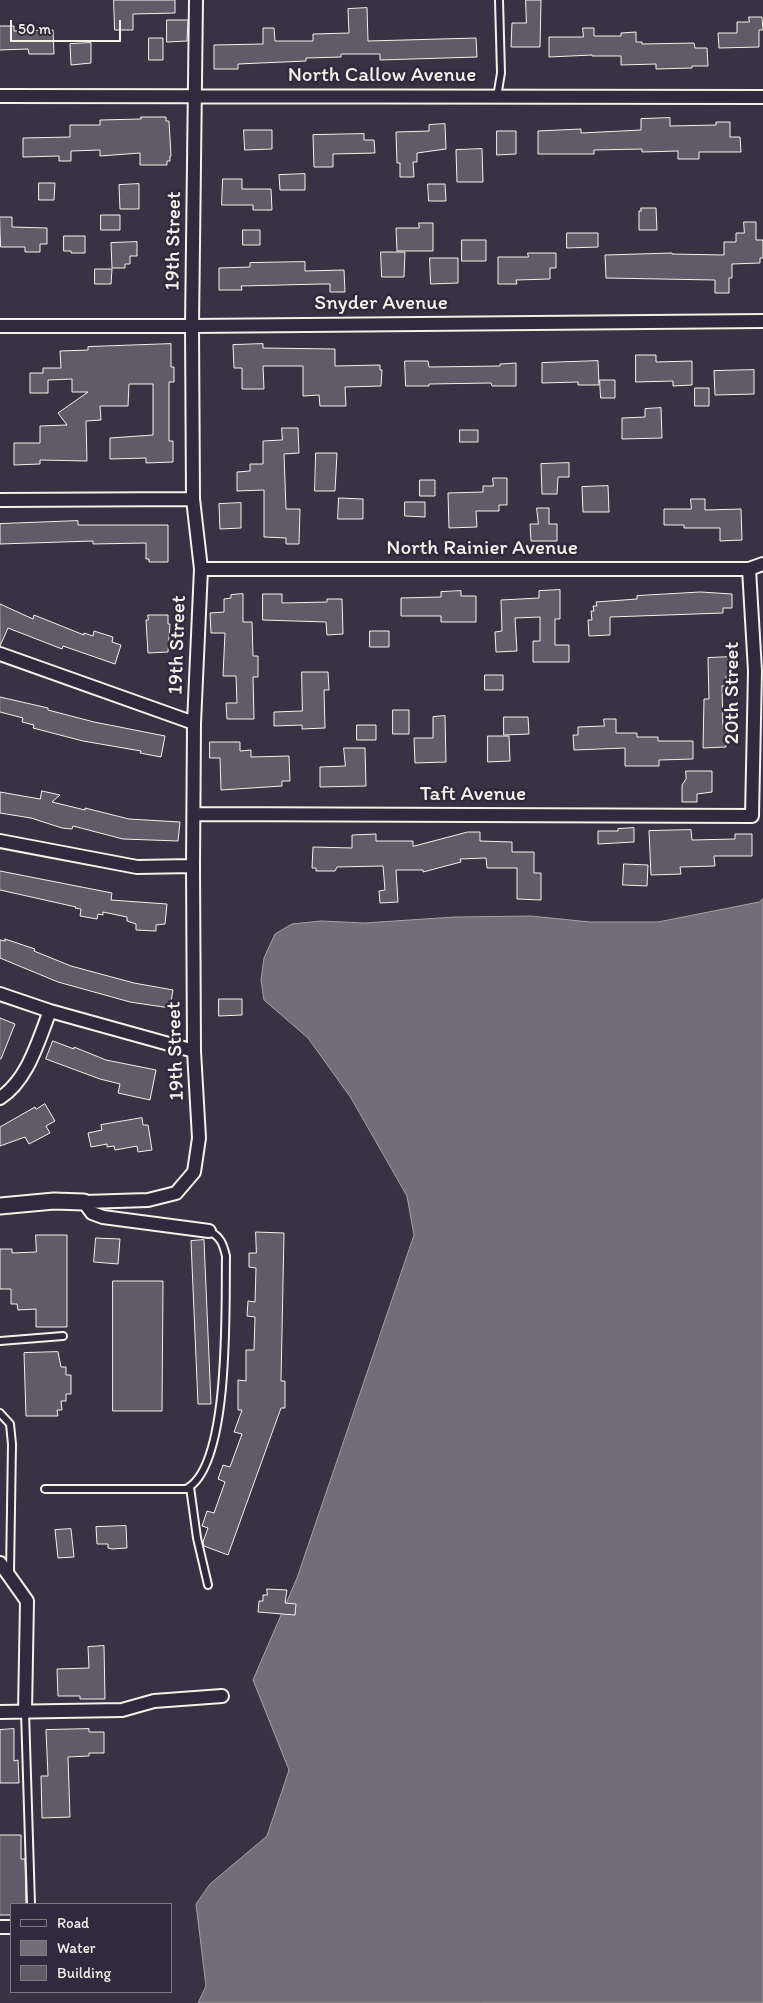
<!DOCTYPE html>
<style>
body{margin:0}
#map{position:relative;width:763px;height:2003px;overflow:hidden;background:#373244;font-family:Itim,sans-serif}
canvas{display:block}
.legend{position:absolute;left:10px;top:1903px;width:162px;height:90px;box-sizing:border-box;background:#2f2a3d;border:1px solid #7e7a81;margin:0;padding:6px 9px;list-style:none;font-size:15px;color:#f4f1e8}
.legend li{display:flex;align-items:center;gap:10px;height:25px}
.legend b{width:25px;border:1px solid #7e7a81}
.scale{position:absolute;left:10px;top:20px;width:111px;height:22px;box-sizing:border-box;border:2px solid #f4f1e8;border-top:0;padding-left:6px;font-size:15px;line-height:18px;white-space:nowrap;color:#f4f1e8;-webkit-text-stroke:4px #2f2a3d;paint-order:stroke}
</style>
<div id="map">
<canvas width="763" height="2003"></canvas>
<ul class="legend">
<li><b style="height:6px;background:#2f2a3d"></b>Road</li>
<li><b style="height:14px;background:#726e77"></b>Water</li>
<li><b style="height:14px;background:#5f5c67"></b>Building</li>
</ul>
<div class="scale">50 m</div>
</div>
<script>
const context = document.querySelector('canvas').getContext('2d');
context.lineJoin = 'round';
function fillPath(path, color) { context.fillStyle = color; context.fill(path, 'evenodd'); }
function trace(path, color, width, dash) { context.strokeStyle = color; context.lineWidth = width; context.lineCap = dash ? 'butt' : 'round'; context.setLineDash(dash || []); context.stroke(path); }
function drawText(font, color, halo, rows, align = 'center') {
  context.font = font + ' Itim,sans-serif'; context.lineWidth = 5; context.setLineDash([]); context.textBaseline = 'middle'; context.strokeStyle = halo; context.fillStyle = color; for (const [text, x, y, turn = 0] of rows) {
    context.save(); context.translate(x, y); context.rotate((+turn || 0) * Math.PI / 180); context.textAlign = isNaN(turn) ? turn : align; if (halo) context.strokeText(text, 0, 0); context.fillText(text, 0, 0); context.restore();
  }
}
const water = new Path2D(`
 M763,899V2003H198L206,1986L196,1904L210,1884L267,1836L289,1770L253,1680L297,1578L414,1235L407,1196L351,1098L308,1038L264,1000L261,980L264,958L275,934L292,924L321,921L364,923L455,917L531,916L590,922H658L759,902Z`);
fillPath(water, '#726e77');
trace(water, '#a6a2a4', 1);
const building = new Path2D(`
 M114,0H175V13L133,14V30H115Z
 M526,0H541L540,47H511L512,23H526Z
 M367,8L368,41L476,38L477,57L380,60V54H341V57L306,58V61L238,64V69H214V45L263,44V28H274L275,41H313V34L349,33L348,9Z
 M749,17H762L763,30H759V47L719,48L718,33H737V22H749Z
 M167,20H188L187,41L167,42Z
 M0,26H14V31L53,30L54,54H29L28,49L0,50Z
 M583,28H594V36H621V33L636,32V42H642V44L694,43L695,48H707L708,66H692V68L656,69V64L621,65V56H592V55L549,57V37H583Z
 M149,38H163V60H149Z
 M91,43V63L71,65L70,44Z
 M141,117H166V121H169L171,156H170V161H167V165H140V153L100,156V150L71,151V161H59V156L23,157V138L70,137V125H100V120L141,119Z
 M670,118V126L716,125V122H730V137H740L741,152H699V159H678V151L642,152V149L594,150V154H538V131L581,129V133L641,130V119Z
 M445,124L446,149L417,153V162H413L414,177H400V163H397L396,132L429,131V125Z
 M244,130H272V149L245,150Z
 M497,131H516V154L497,155Z
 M364,134V140H374L375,153L333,154V167H314L313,135Z
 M482,149L483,182H457L456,150Z
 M305,174V190H280L279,175Z
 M223,179H242V189H271L272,210H253V205H222Z
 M39,183H55L54,200H39Z
 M139,184V209H120L119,185Z
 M428,184H445L446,201H429Z
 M641,208H656L657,230H639V211H641Z
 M101,215H120V230H101Z
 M0,217H12V227L47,228V244H40V252H25V247H1Z
 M744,222H756V240H763V258H760V263L732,264V278H729V293H715V280L606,278L605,255L672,253V254L724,255V242H736V233H744Z
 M419,223H433V251H397L396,228H419Z
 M243,230H260V245H243Z
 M567,233H598V247L567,248Z
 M64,236H85V253H71V251H64Z
 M462,240H486V261H462Z
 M137,242V256H130V264H125V268H112L111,243Z
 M381,252H405L404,277H382Z
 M528,253H556V268H550V279L516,280L517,284H498V257H528Z
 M430,258H458V283L431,284Z
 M305,262V271L344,270L345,292H330V284H321L241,286L242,290H219V268L250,267V263Z
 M95,269H112L111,284H95Z
 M171,344V367H174V382H169V441H173V462L146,463V458L110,459V438L153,435V384H129L128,406H100L101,420L86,421L87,461L40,460V464L14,465V443H40V426L67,425L58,413L88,392H72V379L48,380V393H30V373H43V368H61L60,351L88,350V347Z
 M263,344V348L335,349V366L380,365V370H382L381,386L345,387L346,406H320L319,395L303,396V366H263L264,389H242V368H234L233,345Z
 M636,355H656V362L692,361V385L673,386V381L636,382Z
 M405,361H428L429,367L500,366V364L516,363V386H492L491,383L429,384V386H406Z
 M598,361L599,385H578V382L542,383V363Z
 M754,370V394L715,395L714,371Z
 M600,380H615V398H601Z
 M695,388H709V406H695Z
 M661,408L662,438L622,439V418L645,417V409Z
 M282,428H298L299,453L284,454L286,509H300L299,544H286V538L264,537V490L237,491V472L250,471V464H263V441L282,440Z
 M460,430H478V442H460Z
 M316,453H337L335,491H315Z
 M569,463V477H558L557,494H542L541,464Z
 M493,478H507V505H499V511H476L477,527L449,528L448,493L483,492V486H493Z
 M420,480H435V496H420Z
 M608,486L609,512H583L582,487Z
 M339,498L363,499V519H338Z
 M691,499H705V510L741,509L742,540L720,541V528H684V525H664V509H691Z
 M405,502H425V517L405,516Z
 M241,503V528L220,529L219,504Z
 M537,508H549V524H557V541H531L530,524H538Z
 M78,521V525H168V562H149V559H146V543L93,544V541L0,544V524Z
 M560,590V619H555V645H569V662H533V641H540V617L515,618L517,651L496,652L495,632L502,631L501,600L539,598V591Z
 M461,591V596H476V622H441V616H401V598L441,597V592Z
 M701,592L732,594V608H723V613L610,617V635L589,636L588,620H592L591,611H594L593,606H597L596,602L637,599V596Z
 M243,594V622H252L253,656H258V677H253L254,719H227L226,703H237L236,676H223L225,633H211L210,613L224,612V599L231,598V595Z
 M263,594H282V603L327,602V599H342L343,634L327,635L326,622L263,620Z
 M0,604L33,619L34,615L84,635V633L93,636L94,631L113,637L112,642L121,645L115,664L63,646L62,649L8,628L0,646Z
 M148,615H168V624H170L168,652L148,653L146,620H148Z
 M370,631H389V647H370Z
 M731,657L732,676H726V686H722L723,729H726V747L703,748L704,699H709L708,658Z
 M302,672H328L329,690H324L325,728L302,729V725L274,726V712L302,711Z
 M485,675H503V690H485Z
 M0,697L48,708V710L94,722L165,736L161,757L140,753L141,751L83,741L33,728L34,725L22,722L23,718L0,712Z
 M393,710H409V734H393Z
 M445,716L446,762L415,763L414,738H433V717Z
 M504,717H528L529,734L504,735Z
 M604,719H616V733H637V737H658V741H693V759L659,760V766H625V748L574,750L573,735H578V727L604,726Z
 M357,725H376V740H357Z
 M488,736H509L510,761L488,762Z
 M210,742H240V751L251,750V757L289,756L290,781H282V786L221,790L220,758H210Z
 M344,748H365L366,786L320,787V767L345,766Z
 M686,771H712V792L697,794V802H682V785L686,779Z
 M42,791L60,795L52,802L85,810V808L129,819L180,822L178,841L123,839L73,826L72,829L62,828L31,818L0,813V792L40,799Z
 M634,828V842L598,844V831H618V829Z
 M691,830L692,840L735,839V834H752V856H714L715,866L680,867L681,874L651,875L649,831Z
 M468,832H480V841L512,842V852H534V873H541V900L517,899V868H487L486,858L460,859L461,862L423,872V870H396L398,902L380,903L379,891L385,890L383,866L337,867L335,871H316V868H312L313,847L352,848V835L376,834V841H413V846Z
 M624,864L648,865L647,886L623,885Z
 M0,871L112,893L111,900L167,904L165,924L156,925V931L136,930V924L127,921V917L103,912V915L98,914L97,919L80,916L81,909L75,908L76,907L0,890Z
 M5,939L35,949L34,951L71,966L134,983L173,990L170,1008L130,1002L58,982L0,958V940L5,941Z
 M219,999H242V1015L219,1016Z
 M0,1018L15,1024L1,1059H0Z
 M53,1041L74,1049V1047L106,1060L156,1070L150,1100L118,1093L120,1084L100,1079L46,1059Z
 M45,1104L55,1121L46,1126L50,1133L29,1144L25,1137L0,1146V1127L35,1107L36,1109Z
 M142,1118L143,1125H148L152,1150L138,1152L137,1146L115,1150L114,1146L107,1147V1144L91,1147L88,1133L102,1130L101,1125Z
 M256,1232L284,1233L281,1381H285V1408H281L228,1555L204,1546L203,1542L208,1528L202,1526L207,1511L214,1513L225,1482L218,1479L223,1465L230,1467L242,1434L234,1432L242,1410H238V1380L246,1381V1350H254L255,1317L247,1316L248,1301L255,1302L256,1268L249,1267V1253H256Z
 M36,1235H67V1327H36V1309L18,1310L17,1304H11V1289H0V1249H12V1253L36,1252Z
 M96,1238L120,1239L118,1264L94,1262Z
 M204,1240L211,1404H198L191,1241Z
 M113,1281H163L162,1411H113Z
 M58,1352L61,1367H66V1375H71V1394H66V1401H61L62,1410H57L58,1416H26L24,1353Z
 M126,1526L127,1548L112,1549L108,1548V1544H97L96,1527Z
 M71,1529L74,1557L58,1558L55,1530Z
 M267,1589L287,1590L285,1603L296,1604L295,1615L258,1612L259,1601H263V1595H267Z
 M104,1646L105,1699H80V1696H58L57,1669L89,1668L88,1647Z
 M14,1729V1761L18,1760L19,1783H0V1730Z
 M89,1729V1732H104V1753H89V1756L68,1757L70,1817L42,1818L41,1776H48L46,1730Z
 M0,1835H21V1859H25L26,1904H11V1915H0Z`);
fillPath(building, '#5f5c67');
trace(building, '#f4f1e8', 1);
const service = new Path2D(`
 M497,97L501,73L499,0
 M0,1341L63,1336
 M0,1413L10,1424L12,1444L10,1573
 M190,1487L197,1538L208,1585
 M45,1489H186C231,1467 225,1304 226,1256C223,1244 221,1237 209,1231
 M25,1712L31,1904`);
const minor = new Path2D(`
 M0,96L763,97
 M0,326H192L763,321
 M0,500L193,499
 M201,569H749L763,564
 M0,654L194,723
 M194,814L752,816L755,671L749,569
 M0,841L137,867L193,866
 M0,994L50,1011L194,1051
 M0,1098C28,1080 38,1041 50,1011
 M84,1202L148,1200L176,1193L194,1172L199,1138L194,1051L193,866L194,723L201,569L193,499L192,326L196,0
 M84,1202L92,1213L103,1217L209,1231
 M0,1563L27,1601L25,1712
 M0,1712L122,1710L154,1701L222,1696
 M0,1927H11`);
const tertiary = new Path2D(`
 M0,1206L54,1201L84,1202`);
trace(service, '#f4f1e8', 10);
trace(minor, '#f4f1e8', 16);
trace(tertiary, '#f4f1e8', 19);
trace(service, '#2f2a3d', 6);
trace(minor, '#2f2a3d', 12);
trace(tertiary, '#2f2a3d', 15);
drawText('21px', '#f4f1e8', '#2f2a3d', [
 ["North Callow Avenue",382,76],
 ["19th Street",174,241,-89],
 ["Snyder Avenue",381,304],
 ["North Rainier Avenue",482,549],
 ["19th Street",178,645,-88],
 ["20th Street",733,693,-90],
 ["Taft Avenue",473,795],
 ["19th Street",176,1051,-92]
]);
</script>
